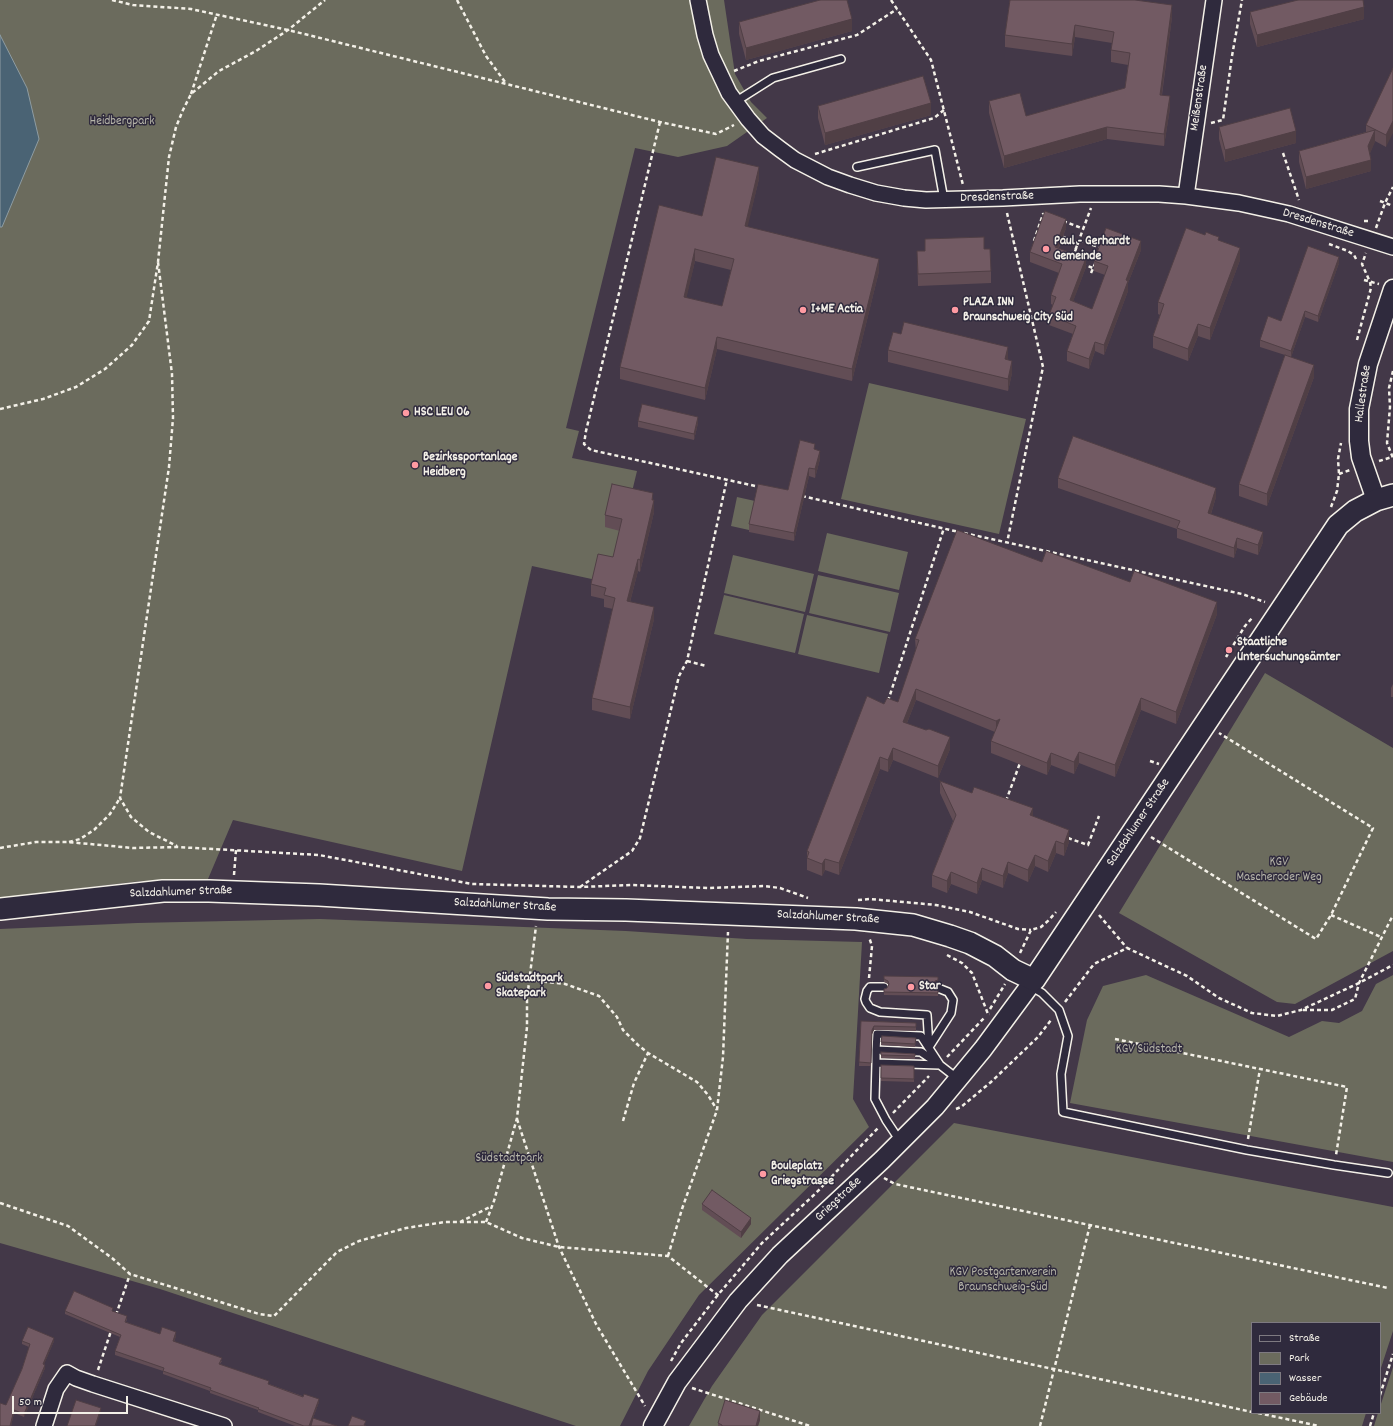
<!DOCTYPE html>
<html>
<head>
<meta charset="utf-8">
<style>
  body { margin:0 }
  #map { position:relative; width:1393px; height:1426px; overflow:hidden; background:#433848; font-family:Dekko,sans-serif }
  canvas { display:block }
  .legend { position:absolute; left:1251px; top:1322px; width:130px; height:92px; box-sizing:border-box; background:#2f2a3d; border:1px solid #7e7a81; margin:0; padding:5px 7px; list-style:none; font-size:12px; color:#f4f1e8 }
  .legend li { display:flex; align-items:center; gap:8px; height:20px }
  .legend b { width:20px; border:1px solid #7e7a81 }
  .scale { position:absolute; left:12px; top:1396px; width:116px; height:18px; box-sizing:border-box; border:2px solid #f4f1e8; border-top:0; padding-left:5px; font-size:12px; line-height:14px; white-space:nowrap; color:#f4f1e8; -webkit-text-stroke:3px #2f2a3d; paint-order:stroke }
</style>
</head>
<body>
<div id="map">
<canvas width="1393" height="1426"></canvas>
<ul class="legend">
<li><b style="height:5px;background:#2f2a3d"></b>Straße</li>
<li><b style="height:11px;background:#6b6b5d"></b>Park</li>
<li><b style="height:11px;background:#4a6374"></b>Wasser</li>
<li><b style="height:11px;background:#725a63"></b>Gebäude</li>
</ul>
<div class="scale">50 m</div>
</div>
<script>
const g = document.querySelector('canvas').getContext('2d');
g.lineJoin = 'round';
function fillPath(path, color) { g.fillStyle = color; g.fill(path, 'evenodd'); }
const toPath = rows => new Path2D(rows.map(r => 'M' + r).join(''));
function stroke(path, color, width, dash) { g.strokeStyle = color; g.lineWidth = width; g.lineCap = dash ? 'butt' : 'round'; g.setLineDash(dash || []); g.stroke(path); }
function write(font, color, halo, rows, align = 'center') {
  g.font = font + ' Dekko,sans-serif'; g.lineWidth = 3; g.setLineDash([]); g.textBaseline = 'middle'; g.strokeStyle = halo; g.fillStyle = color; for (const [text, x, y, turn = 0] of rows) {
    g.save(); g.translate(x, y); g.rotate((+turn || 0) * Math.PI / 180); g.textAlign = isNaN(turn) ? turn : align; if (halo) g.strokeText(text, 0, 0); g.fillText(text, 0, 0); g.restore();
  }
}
fillPath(toPath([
  [0,0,724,0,735,74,751,102,767,118,727,146,678,157,635,148,566,428,579,431,572,458,637,471,610,583,532,566,462,871,233,820,208,879,141,881,0,898],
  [869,383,1026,419,999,534,841,499],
  [737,497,755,501,749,530,731,526],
  [827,533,908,552,899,590,818,571],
  [733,555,814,574,805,612,724,593],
  [818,575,899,593,890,632,809,613],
  [724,595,804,614,795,653,714,634],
  [807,615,888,634,879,673,798,654],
  [1265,673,1393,748,1393,951,1295,1004,1277,1002,1119,913],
  [320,919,626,931,747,939,862,942,853,1099,869,1127,699,1295,648,1371,620,1426,576,1426,160,1289,0,1243,0,929,137,923],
  [1146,975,1289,1037,1322,1021,1339,1023,1362,1011,1376,984,1393,975,1393,1162,1070,1103,1087,1020,1103,986],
  [954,1123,1393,1207,1393,1331,1380,1371,1380,1323,1252,1323,1252,1413,1366,1413,1362,1426,689,1426,712,1386,762,1315],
  [1393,1367,1393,1426,1374,1426,1378,1413,1380,1413,1380,1407]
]), '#6b6b5d');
const water = toPath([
  [0,35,27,88,39,139,2,227,0,227,0,35]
]);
fillPath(water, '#4a6374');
stroke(water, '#8e9ca2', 1);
const service = toPath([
  [735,102,773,78,841,59],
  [857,167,935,150,944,200],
  [1030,986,1042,993,1059,1010,1068,1036,1061,1074,1063,1112,1247,1150,1334,1165,1388,1173],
  [884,987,870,987,867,991,865,999,866,1002,870,1008,880,1012,927,1015,929,1047,951,1013,953,1000,948,992,938,988],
  [876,1063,876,1050,921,1052,940,1065,921,1036,877,1034,876,1050],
  [900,1141,886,1120,875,1099,876,1063,940,1065,958,1079]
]);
const minor = toPath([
  [698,0,705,35,711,55,729,93,748,119,763,136,780,149,795,160,828,177,850,185,876,193,904,198,926,200,1003,198,1080,194,1159,194,1186,196,1239,203,1289,214,1393,247],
  [1186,196,1214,0],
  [44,1426,56,1389,67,1373,76,1378,93,1384,224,1426]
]);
const tertiary = toPath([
  [1376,500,1361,457,1359,441,1359,409,1368,364,1393,289],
  [653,1426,677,1382,738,1301,780,1255,882,1160,935,1107,983,1049,1034,980]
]);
const secondary = toPath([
  [0,909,163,891,209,891,319,895,548,909,626,910,856,919,913,925,950,936,970,943,995,956,1013,970,1034,980,1338,525,1355,511,1376,500,1393,495]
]);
stroke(service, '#f4f1e8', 10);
stroke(minor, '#f4f1e8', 18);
stroke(tertiary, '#f4f1e8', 21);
stroke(secondary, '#f4f1e8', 24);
stroke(toPath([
  [112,0,133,5,191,9,288,30,660,122,716,134,734,125],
  [457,0,486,56,505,82],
  [891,0,931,60,963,185],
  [734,71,759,61,857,35,897,9],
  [191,94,217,14],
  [660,122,586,431,584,444,591,450,760,487],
  [1211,123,1223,120,1232,56,1242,0],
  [1283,153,1299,200],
  [815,154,934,118,944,110],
  [1380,201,1393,206],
  [1007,213,1043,367,1007,543],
  [1063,221,1084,229],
  [1364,221,1371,221],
  [1376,228,1385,203,1393,187],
  [1063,237,1078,243,1073,257],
  [1079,240,1101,248],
  [1034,241,1043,214,1046,215],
  [1329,244,1348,251,1354,255,1357,261],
  [1073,256,1091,208],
  [158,262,172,374,173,418,169,467,120,798,131,817,149,832,177,846],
  [1082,264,1093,268],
  [1091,273,1095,264],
  [1364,280,1379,284],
  [1357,340,1371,288,1370,282,1362,264,1366,253],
  [1393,371,1389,388,1390,407,1387,443,1393,458],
  [0,409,43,399,76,387,105,369,132,345,149,321,158,262,169,157,176,127,183,110,191,94,219,71,256,51,288,30,325,0],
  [1379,461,1392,457],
  [1339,474,1350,470],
  [802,496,959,532],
  [1331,507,1337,491,1339,474,1338,459,1341,443],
  [964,533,1242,594,1265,602],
  [1226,657,1245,626,1253,617],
  [687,661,706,666],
  [888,701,944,528],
  [1150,761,1159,764],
  [1006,801,1020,763],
  [1151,837,1316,939,1331,915,1373,828,1219,733],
  [1068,838,1088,845,1099,816],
  [69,842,80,839,94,830,110,814,120,798],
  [0,848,36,842,68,842,133,848,177,847,319,855,472,884,580,887,631,885,708,888,764,886,780,888,808,898],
  [234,875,236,850],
  [580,887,632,851,640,838,679,676,687,661,727,479],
  [858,900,870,899,936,905,970,912,1018,929,1031,930],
  [1099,915,1127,948],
  [1331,915,1381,937],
  [1020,953,1031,930,1041,927,1049,920,1056,912],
  [947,955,962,963,972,973,988,1014,990,1014],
  [869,978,872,946,869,937],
  [529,980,565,984,599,996,617,1017,623,1030,638,1045,648,1053,697,1082,708,1095,717,1110],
  [1065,1002,1094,964,1127,948,1187,976,1219,998,1252,1013,1277,1016,1301,1010,1359,983,1393,965],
  [990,1009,1005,984],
  [1303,1010,1332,1010,1355,999,1359,983,1393,915],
  [1115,1039,1347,1087,1336,1155],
  [947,1057,985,1017],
  [956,1109,961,1107,991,1082,1038,1037,1051,1020],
  [893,1113,929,1076],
  [517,1119,559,1247,596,1324,645,1406],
  [623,1121,634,1083,648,1053],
  [1248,1139,1260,1069],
  [884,1178,895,1184,1388,1288],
  [0,1203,68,1226,112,1258,130,1274,259,1314,274,1316,337,1252,359,1241,406,1228,445,1222,486,1222,522,1238,559,1247,668,1256,719,1296],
  [460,1222,492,1206],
  [486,1222,494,1201,517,1118,527,1027,527,999,536,926],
  [668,1256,682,1209,717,1110,723,1057,728,932],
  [757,1305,1252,1412],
  [116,1315,130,1274],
  [671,1361,681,1343,717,1296,762,1243,816,1193,878,1128],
  [98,1370,111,1331],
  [692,1388,810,1426],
  [1380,1395,1393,1354],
  [1258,1413,1319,1426],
  [1040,1426,1090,1225],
  [1370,1426,1374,1413]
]), '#f4f1e8', 2.5, [4, 3]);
stroke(service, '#2f2a3d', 7);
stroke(minor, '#2f2a3d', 15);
stroke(tertiary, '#2f2a3d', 18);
stroke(secondary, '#2f2a3d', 21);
fillPath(toPath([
  [1010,0,1172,17,1162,95,1170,108,1164,146,1107,139,1004,168,989,113,989,101,1026,116,1125,88,1128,65,1111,62,1111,50,1112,43,1075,37,1072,56,1005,47,1005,35],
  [1250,12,1364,19,1257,47,1250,24],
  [739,22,852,31,746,60,739,34],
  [1393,68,1386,147,1375,141,1370,153,1371,171,1306,189,1299,162,1299,151,1366,132,1366,125],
  [818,106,931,115,825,145,818,118],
  [1219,127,1296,143,1225,162,1219,139],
  [759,179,747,227,879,271,852,381,717,349,705,400,620,379,620,367,702,216],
  [695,261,731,270,722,306,686,298],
  [1066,228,1059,248,1086,267,1073,301,1092,309,1105,275,1094,271,1094,261,1141,250,1128,283,1128,291,1104,355,1095,351,1089,369,1067,361,1067,351,1073,334,1049,325,1049,315,1053,305,1051,304,1051,295,1059,273,1030,262,1030,252],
  [925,239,984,249,991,271,991,283,918,286,917,251,925,251],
  [1219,240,1240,260,1210,340,1198,336,1188,361,1153,348,1153,336,1160,315,1158,314,1158,302],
  [1339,263,1318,322,1305,317,1291,357,1314,377,1267,506,1239,496,1239,484,1285,355,1260,347,1260,340,1281,321],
  [888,350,1008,360,1012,373,1008,391,888,362],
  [638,421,698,423,694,440,638,427],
  [815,449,820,459,815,478,809,476,794,541,749,532,749,524,788,490],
  [1058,478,1216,497,1211,514,1263,542,1258,555,1237,548,1234,558,1177,538,1177,529,1058,488],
  [653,500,654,512,640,572,638,571,630,602,654,619,630,719,592,710,592,698,613,609,604,607,604,599,591,596,591,584,613,557,620,531,605,527,605,515],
  [1042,562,1217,614,1176,724,1141,710,1115,777,1079,763,1074,774,1051,765,1047,775,991,753,991,741,995,732,916,700,907,723,950,749,938,778,893,760,888,772,880,769,839,875,825,870,822,876,807,870,807,851,884,704,898,702,916,651,915,639],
  [1393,684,1393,697,1391,697,1391,688],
  [940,781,1033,816,1069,842,1064,856,1056,853,1048,872,1035,866,1028,882,1008,873,1003,888,982,880,977,894,951,884,947,893,932,887,932,875,953,821,940,793],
  [884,976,938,977,938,983,935,984,934,987,934,988,938,990,938,996,884,995,884,989,887,988,888,985,888,984,884,982],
  [861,1021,916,1023,916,1031,874,1030,872,1034,871,1066,859,1066],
  [882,1036,916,1038,915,1047,881,1045],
  [881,1052,915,1054,915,1059,881,1058],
  [881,1065,914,1066,914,1082,881,1081],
  [702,1204,751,1224,741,1238,702,1210],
  [65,1311,113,1311,127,1319,126,1322,160,1334,176,1336,174,1342,222,1361,220,1364,269,1384,319,1402,310,1426,295,1426,258,1412,258,1410,210,1393,210,1391,163,1374,163,1371,115,1355,115,1351,120,1337,65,1314],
  [22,1341,54,1341,44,1364,45,1368,24,1417,14,1413,11,1426,0,1426,22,1369,29,1347,22,1344],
  [760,1420,758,1426,718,1426,718,1423]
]), '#624d55');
fillPath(toPath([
  [1172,5,1172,17,1160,107,1160,95],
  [1364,7,1364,19,1257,47,1257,35],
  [852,19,852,31,746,60,746,48],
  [1075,25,1075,37,1072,56,1072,44],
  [1170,96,1170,108,1164,146,1164,134],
  [931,103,931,115,825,145,825,133],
  [1393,121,1393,133,1386,147,1386,135],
  [1107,127,1107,139,1004,168,1004,156],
  [1375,130,1375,142,1368,158,1368,146],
  [1296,131,1296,143,1225,162,1225,150],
  [1371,160,1371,171,1306,189,1306,177],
  [759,167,759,179,745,238,745,226],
  [1066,219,1066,228,1055,256,1055,247],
  [1141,241,1141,250,1128,283,1128,291,1104,355,1104,345,1126,280],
  [1240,248,1240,260,1210,340,1210,328],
  [695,249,695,261,684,309,684,297],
  [1339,257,1339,263,1318,322,1318,316],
  [1086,258,1086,267,1070,310,1070,300],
  [879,259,879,271,852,381,852,369],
  [1305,311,1305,317,1291,357,1291,351],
  [1198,324,1198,336,1188,361,1188,349],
  [717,337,717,349,705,400,705,388],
  [1095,342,1095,351,1089,369,1089,359],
  [1008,347,1008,359,1005,371,1005,359],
  [1012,361,1012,373,1008,391,1008,379],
  [1314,365,1314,377,1267,506,1267,494],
  [698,417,698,423,694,440,694,434],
  [820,451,820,459,815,478,815,469],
  [809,468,809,476,794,541,794,533],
  [1216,488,1216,497,1208,523,1208,513],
  [653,493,653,504,654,500,654,512,640,572,640,560],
  [1263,532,1263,542,1258,555,1258,545],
  [1237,538,1237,548,1234,558,1234,548],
  [638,559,638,571,627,613,627,601],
  [1217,602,1217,614,1176,724,1176,712],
  [654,607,654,619,630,719,630,707],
  [916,689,916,700,903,733,903,722],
  [1141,698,1141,710,1115,777,1115,765],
  [1000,719,996,732,996,721],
  [950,737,950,749,938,778,938,766],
  [893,748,893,760,888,772,888,760],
  [1079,752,1079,763,1074,774,1074,762],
  [1051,753,1051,765,1047,775,1047,763],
  [880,757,880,769,839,875,839,863],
  [1033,808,1033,820,1030,815],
  [1069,830,1069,842,1064,856,1064,844],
  [1056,841,1056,853,1048,872,1048,861],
  [1035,855,1035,866,1028,882,1028,870],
  [825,859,825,870,822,876,822,864],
  [1008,862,1008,873,1003,888,1003,876],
  [982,868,982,880,977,894,977,883],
  [951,872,951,884,947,893,947,881],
  [938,980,938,983,935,984,933,988,933,985,935,981],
  [874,1026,874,1030,872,1034,871,1066,872,1030],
  [751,1218,751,1224,741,1238,741,1232],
  [176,1332,176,1336,173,1344,173,1341],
  [54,1338,54,1341,43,1367,43,1364],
  [45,1365,45,1368,24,1417,24,1414],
  [319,1399,319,1402,310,1426,309,1426],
  [101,1408,101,1411,96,1426,95,1426],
  [14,1410,14,1413,11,1426,10,1426],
  [760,1411,760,1420,758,1426,756,1426]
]), '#503f45');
const building = toPath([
  [820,0,847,0,852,19,746,48,739,22,820,0],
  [1010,0,1135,0,1172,5,1160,95,1170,96,1164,134,1107,127,1004,156,989,101,1020,93,1026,116,1125,88,1130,53,1111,50,1114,32,1075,25,1072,44,1005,35,1010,0],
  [1298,0,1363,0,1364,7,1257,35,1250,12,1298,0],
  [1393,68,1393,121,1386,135,1366,125,1393,68],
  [923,76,931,103,825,133,818,106,923,76],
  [1290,108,1296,131,1225,150,1219,127,1290,108],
  [1375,130,1368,146,1371,160,1306,177,1299,151,1375,130],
  [716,157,759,167,745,226,879,259,852,369,717,337,705,388,620,367,659,205,702,216,716,157],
  [695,249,734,259,722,306,684,297,695,249],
  [1045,211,1066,219,1055,247,1086,258,1070,300,1092,309,1108,266,1094,261,1106,228,1141,241,1126,280,1128,281,1104,345,1095,342,1089,359,1067,351,1076,326,1049,315,1056,297,1051,295,1062,264,1030,252,1045,211],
  [1186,228,1205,235,1206,232,1213,235,1219,237,1218,240,1240,248,1210,328,1198,324,1188,349,1153,336,1164,304,1158,302,1186,228],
  [984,237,984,249,990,249,991,271,918,274,917,251,925,251,925,239,984,237],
  [1308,246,1339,257,1318,316,1305,311,1291,351,1260,340,1268,316,1281,321,1308,246],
  [904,322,1008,347,1005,359,1012,361,1008,379,888,350,893,332,901,334,904,322],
  [1285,355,1314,365,1267,494,1239,484,1285,355],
  [642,404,698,417,694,434,638,421,642,404],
  [1073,436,1216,488,1208,513,1263,532,1258,545,1237,538,1234,548,1177,528,1180,521,1058,478,1073,436],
  [800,440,815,444,814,449,820,451,815,469,809,468,794,533,749,524,758,484,788,490,800,440],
  [612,484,653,493,652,500,654,500,640,560,638,559,627,601,654,607,630,707,592,698,615,598,604,595,606,588,591,584,598,554,613,557,622,519,605,515,612,484],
  [957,530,1042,562,1046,551,1130,582,1134,571,1217,602,1176,712,1141,698,1115,765,1079,752,1074,762,1051,753,1047,763,991,741,1000,719,996,721,916,689,903,722,926,730,929,729,950,737,938,766,893,748,888,760,880,757,839,863,825,859,822,864,807,858,809,852,807,851,867,696,884,704,887,698,898,702,919,640,915,639,957,530],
  [940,781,972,793,974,787,1033,808,1030,815,1069,830,1064,844,1056,841,1048,861,1035,855,1028,870,1008,862,1003,876,982,868,977,883,951,872,947,881,932,875,956,815,940,781],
  [884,976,938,977,938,980,935,981,933,985,934,988,938,990,938,993,884,992,884,989,887,988,889,984,888,981,884,979,884,976],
  [861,1021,916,1023,916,1027,874,1026,872,1030,871,1063,859,1062,861,1021],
  [882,1036,916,1038,915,1044,881,1042,882,1036],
  [881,1052,915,1054,915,1056,881,1055,881,1052],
  [881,1065,914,1066,914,1079,881,1078,881,1065],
  [712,1190,751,1218,741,1232,702,1204,712,1190],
  [74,1291,113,1308,112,1311,127,1316,125,1322,160,1334,162,1327,176,1332,173,1341,222,1358,219,1364,269,1381,268,1384,303,1397,304,1394,319,1399,309,1426,304,1426,258,1409,259,1408,210,1390,211,1388,163,1371,164,1368,115,1351,121,1335,65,1311,74,1291],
  [28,1327,54,1338,43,1364,45,1365,24,1414,14,1410,10,1426,0,1426,0,1403,6,1405,22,1369,30,1344,22,1341,28,1327],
  [76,1400,101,1408,95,1426,67,1426,76,1400],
  [725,1400,760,1411,756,1426,722,1426,722,1425,718,1423,725,1400],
  [352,1416,366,1421,364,1425,366,1426,348,1426,352,1416],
  [313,1418,337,1426,311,1426,313,1418]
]);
fillPath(building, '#725a63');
stroke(building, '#503f45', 1);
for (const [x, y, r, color] of [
  [1046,249,4,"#ff9aa2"],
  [803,310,4,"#ff9aa2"],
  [955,310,4,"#ff9aa2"],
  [406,413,4,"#ff9aa2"],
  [415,465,4,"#ff9aa2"],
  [1229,650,4,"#ff9aa2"],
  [488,986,4,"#ff9aa2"],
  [911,987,4,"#ff9aa2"],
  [763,1174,4,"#ff9aa2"]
]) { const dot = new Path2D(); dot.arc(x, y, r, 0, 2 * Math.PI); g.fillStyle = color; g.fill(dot); stroke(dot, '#2f2a3d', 1.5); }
write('13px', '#f4f1e8', '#2f2a3d', [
  ["Meißenstraße",1200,98,-82],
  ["Dresdenstraße",997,198,-2],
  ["Dresdenstraße",1318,224,17],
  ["Hallestraße",1364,394,-82],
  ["Salzdahlumer Straße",1139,823,-56],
  ["Salzdahlumer Straße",181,893,-2],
  ["Salzdahlumer Straße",505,906,3],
  ["Salzdahlumer Straße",828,918,3],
  ["Griegstraße",839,1200,-43]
]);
write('13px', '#b6b5a9', '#2f2a3d', [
  ["Heidbergpark",122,122],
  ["KGV",1279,863],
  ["Mascheroder Weg",1279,878],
  ["KGV Südstadt",1149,1050],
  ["Südstadtpark",509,1159],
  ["KGV Postgartenverein",1003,1273],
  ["Braunschweig-Süd",1003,1288]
]);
write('bold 13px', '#f4f1e8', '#2f2a3d', [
  ["Paul - Gerhardt",1054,242],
  ["Gemeinde",1054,257],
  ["PLAZA INN",963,303],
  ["Braunschweig City Süd",963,318],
  ["I+ME Actia",811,310],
  ["HSC LEU 06",414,413],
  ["Bezirkssportanlage",423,458],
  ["Heidberg",423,473],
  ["Staatliche",1237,643],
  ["Untersuchungsämter",1237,658],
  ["Südstadtpark",496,979],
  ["Skatepark",496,994],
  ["Star",919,987],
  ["Bouleplatz",771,1167],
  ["Griegstrasse",771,1182]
], 'left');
</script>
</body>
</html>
